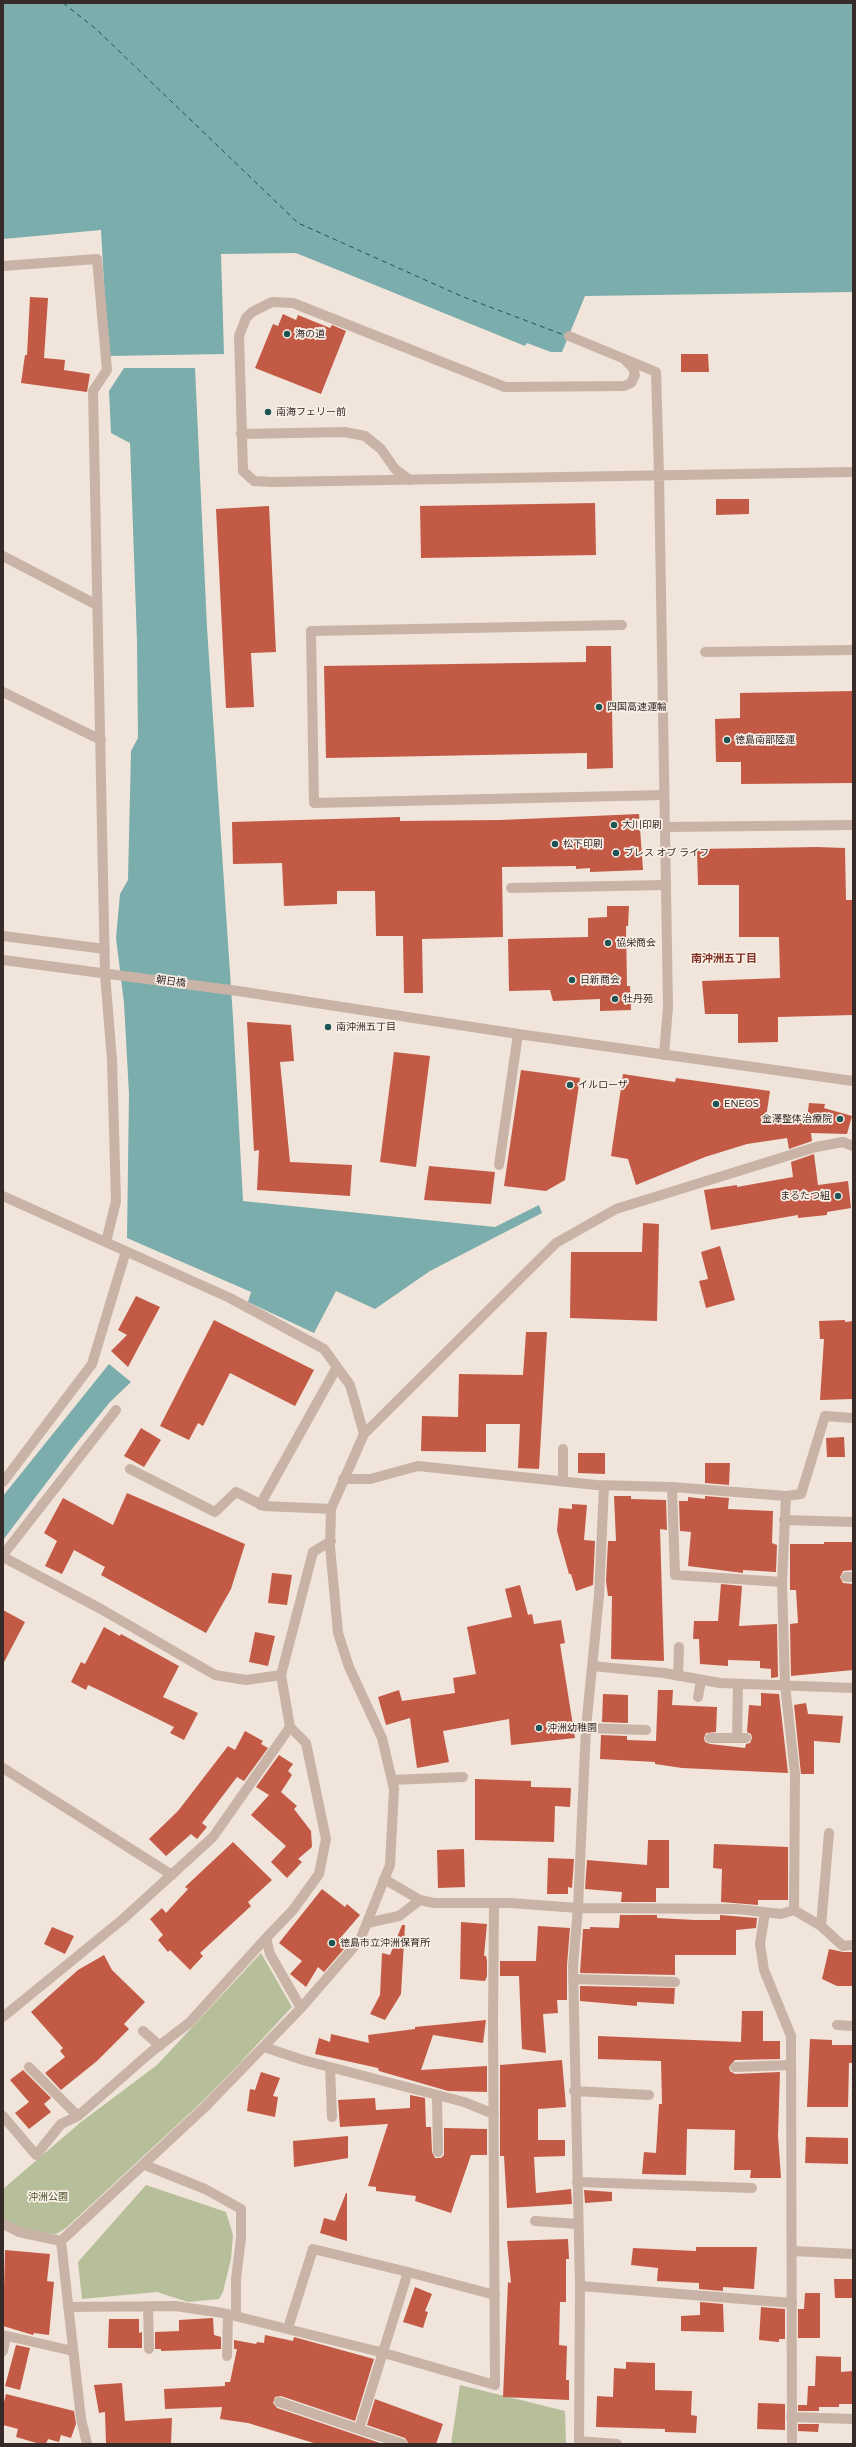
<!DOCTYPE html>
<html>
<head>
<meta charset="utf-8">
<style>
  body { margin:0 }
  #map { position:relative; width:856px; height:2447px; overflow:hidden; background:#f1e4da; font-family:"Varela Round",sans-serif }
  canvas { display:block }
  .frame { position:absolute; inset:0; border:4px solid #352a27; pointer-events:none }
</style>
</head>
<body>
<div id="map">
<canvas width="856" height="2447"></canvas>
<div class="frame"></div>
</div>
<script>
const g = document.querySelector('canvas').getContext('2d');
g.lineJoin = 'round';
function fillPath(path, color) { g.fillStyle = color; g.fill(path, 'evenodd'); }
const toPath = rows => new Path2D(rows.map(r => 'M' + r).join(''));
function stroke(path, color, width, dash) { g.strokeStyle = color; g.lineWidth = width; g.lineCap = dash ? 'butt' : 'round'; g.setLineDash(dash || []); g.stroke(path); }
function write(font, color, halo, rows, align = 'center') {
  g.font = font + ' "Varela Round","Noto Sans JP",sans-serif'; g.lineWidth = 3.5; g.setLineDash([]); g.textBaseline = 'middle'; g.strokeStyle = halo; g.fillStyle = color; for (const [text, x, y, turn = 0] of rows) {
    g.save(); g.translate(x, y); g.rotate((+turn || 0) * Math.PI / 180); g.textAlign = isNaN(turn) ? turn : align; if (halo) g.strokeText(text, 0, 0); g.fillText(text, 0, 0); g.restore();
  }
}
fillPath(toPath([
  [261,1953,292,2007,240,2063,204,2100,66,2228,56,2234,17,2231,3,2219,3,2189,81,2122,157,2065],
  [146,2185,226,2212,233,2235,231,2259,223,2292,219,2299,188,2302,157,2292,82,2299,78,2262],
  [460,2385,565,2411,566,2444,451,2444]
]), '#b6bf9a');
fillPath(toPath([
  [3,3,853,3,853,292,585,296,562,352,551,352,527,343,525,346,296,253,221,254,224,354,108,356,101,230,3,239],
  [124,368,195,368,207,628,233,1018,243,1201,495,1227,539,1205,542,1213,430,1271,375,1309,336,1291,314,1333,248,1302,251,1292,127,1238,129,1094,124,1003,116,938,120,894,128,880,131,751,138,738,137,641,130,443,111,433,109,391],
  [109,1364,131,1382,110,1402,75,1445,3,1540,3,1496]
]), '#7aadab');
stroke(toPath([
  [63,3,96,29,298,223,461,296,564,335]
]), '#1e5554', 1, [5, 4]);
fillPath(toPath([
  [30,297,48,298,44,358,65,360,64,370,90,374,87,392,21,383,25,355,27,355],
  [283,314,296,320,298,315,330,328,332,325,346,331,321,394,255,368,273,324,278,326],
  [681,354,708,354,709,372,681,372],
  [716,499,749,499,749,514,716,515],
  [595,503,596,555,421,558,420,506],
  [269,506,276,652,251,653,254,707,226,708,216,509],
  [586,646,611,646,613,768,587,769,587,753,326,758,324,666,586,662],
  [853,691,853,783,741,784,741,762,716,762,715,719,740,718,740,693],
  [639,814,643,870,590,872,590,868,576,869,576,866,502,867,503,937,422,939,423,993,404,993,403,936,376,936,375,891,337,891,337,904,284,906,282,863,233,864,232,822,400,817,400,821,501,820],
  [817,847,845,848,846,900,853,900,853,1015,778,1017,778,1042,738,1043,738,1014,705,1014,702,981,780,978,779,937,739,937,739,885,698,885,697,849],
  [607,906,629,906,628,926,626,926,627,986,630,986,631,1010,600,1011,600,999,553,1001,550,990,509,991,508,939,588,937,588,918,607,917],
  [247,1022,291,1025,294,1061,280,1062,290,1162,352,1165,350,1196,257,1190,259,1150,254,1151],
  [394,1052,430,1056,416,1167,380,1162],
  [521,1070,580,1078,565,1180,546,1191,504,1186],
  [623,1074,675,1082,676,1078,770,1091,765,1124,807,1118,809,1103,825,1104,824,1108,852,1116,847,1134,811,1133,812,1141,789,1149,787,1138,747,1144,705,1157,636,1185,628,1159,611,1156],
  [814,1154,818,1185,848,1181,851,1208,827,1212,827,1215,798,1218,798,1215,711,1230,704,1190,737,1185,737,1187,793,1177,791,1162],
  [429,1166,495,1172,491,1204,424,1200],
  [643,1223,659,1224,657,1321,570,1318,571,1252,642,1252],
  [720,1246,735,1300,706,1308,699,1281,708,1279,701,1252],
  [136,1296,160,1307,128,1367,111,1351,127,1335,118,1330],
  [214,1320,314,1370,295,1406,230,1373,203,1426,198,1423,189,1440,160,1426],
  [845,1320,845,1322,853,1321,853,1399,820,1400,824,1339,820,1339,819,1321],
  [526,1332,547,1332,539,1469,518,1468,520,1424,486,1424,486,1452,421,1451,422,1416,458,1417,459,1374,523,1375],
  [141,1428,161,1440,144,1467,124,1456],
  [844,1437,845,1457,827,1457,826,1438],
  [578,1453,605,1453,605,1474,578,1473],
  [705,1463,730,1463,729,1485,705,1483],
  [127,1493,245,1544,231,1589,206,1633,101,1575,105,1567,74,1550,62,1574,45,1566,57,1541,44,1533,63,1498,113,1525],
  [614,1496,631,1496,631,1499,666,1500,667,1530,660,1529,664,1661,611,1659,612,1596,608,1596,606,1581,608,1541,616,1541],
  [705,1496,729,1498,728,1509,773,1511,772,1543,777,1545,776,1572,743,1570,743,1573,688,1566,691,1532,680,1531,679,1501,688,1501,688,1497,705,1499],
  [572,1504,587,1505,584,1540,595,1541,593,1585,576,1591,571,1574,569,1574,557,1531,559,1508,572,1509],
  [824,1542,853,1542,853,1570,843,1571,840,1577,843,1583,853,1584,853,1670,791,1676,790,1624,798,1623,796,1590,790,1590,790,1544,824,1544],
  [272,1573,292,1575,287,1605,268,1603],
  [721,1584,742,1586,739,1626,777,1624,778,1677,771,1678,771,1669,760,1668,760,1661,728,1660,728,1666,700,1664,699,1639,693,1639,694,1621,718,1621],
  [520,1585,528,1615,532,1614,534,1624,561,1620,565,1643,560,1644,575,1738,511,1745,509,1719,443,1731,449,1762,417,1768,410,1718,386,1725,378,1697,399,1690,402,1701,455,1693,453,1678,476,1674,467,1627,512,1617,505,1589],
  [3,1610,25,1622,3,1664],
  [104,1627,120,1636,121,1634,179,1666,163,1697,198,1713,184,1740,170,1733,174,1727,101,1691,88,1685,86,1690,71,1682,81,1662,85,1664],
  [255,1632,275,1636,268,1666,249,1662],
  [658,1690,673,1690,672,1705,717,1707,716,1732,706,1733,704,1738,705,1742,710,1744,745,1748,746,1744,750,1743,752,1738,751,1734,747,1732,749,1705,761,1706,761,1693,779,1694,788,1773,682,1768,655,1764,655,1762,600,1759,601,1735,627,1736,627,1740,656,1741],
  [603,1694,628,1695,628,1723,602,1722],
  [806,1703,808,1714,843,1716,840,1743,814,1741,814,1774,801,1774,794,1705],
  [245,1731,263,1741,261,1744,268,1748,244,1781,237,1777,202,1823,207,1827,197,1839,191,1834,166,1856,149,1839,178,1811,228,1746,235,1750],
  [279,1755,293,1764,288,1771,292,1775,281,1792,297,1806,294,1809,311,1831,312,1847,298,1859,302,1862,287,1878,271,1862,286,1846,251,1815,269,1795,256,1787],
  [475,1779,531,1781,531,1787,571,1788,570,1807,555,1806,554,1842,475,1840],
  [648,1840,669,1840,669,1888,656,1888,656,1902,621,1902,622,1892,585,1889,587,1860,647,1865],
  [233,1842,272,1880,248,1902,251,1906,200,1953,203,1956,190,1970,170,1950,168,1952,158,1940,163,1935,150,1919,162,1908,166,1913,188,1889,185,1887],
  [714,1844,788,1847,788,1900,758,1900,758,1905,721,1902,722,1869,713,1868],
  [464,1849,465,1887,438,1888,437,1850],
  [548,1858,574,1859,572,1888,568,1887,568,1894,547,1894],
  [322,1889,345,1907,347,1904,360,1915,342,1936,350,1942,324,1972,318,1967,306,1987,290,1974,302,1961,279,1943],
  [620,1915,657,1915,657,1918,695,1920,720,1920,720,1915,757,1918,756,1928,736,1930,736,1955,675,1955,675,1975,580,1973,583,1929,590,1929,590,1927,619,1928],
  [461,1922,487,1924,484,1956,486,1956,487,1961,487,1976,485,1981,460,1979],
  [402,1925,405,1925,401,1994,385,2020,370,2014,380,1995,382,1953,390,1955],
  [538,1926,570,1928,567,1965,567,2000,557,2000,558,2013,543,2014,546,2053,522,2049,519,1976,500,1976,500,1961,536,1961],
  [52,1927,74,1936,65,1954,44,1944],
  [829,1949,843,1952,853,1952,853,1986,837,1986,822,1979],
  [104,1955,112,1970,145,2002,124,2024,129,2029,97,2061,61,2090,45,2073,65,2057,60,2051,63,2048,31,2012,78,1970],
  [580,1986,675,1988,674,2004,637,2002,637,2006,580,2001],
  [742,2011,763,2011,763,2041,780,2041,780,2059,735,2060,729,2067,730,2071,735,2074,780,2072,778,2136,781,2178,750,2178,751,2170,734,2170,735,2130,687,2129,686,2175,642,2174,644,2152,656,2153,659,2104,662,2104,661,2061,598,2059,598,2036,741,2042],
  [486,2020,483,2043,433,2035,421,2070,487,2066,487,2092,448,2091,379,2071,378,2068,315,2054,319,2038,330,2042,331,2034,369,2043,368,2035,415,2029,415,2027],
  [810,2039,832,2040,832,2045,853,2045,853,2063,849,2063,848,2107,807,2107],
  [562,2060,566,2107,538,2109,538,2140,565,2140,565,2156,534,2157,536,2193,571,2189,572,2204,507,2208,504,2156,500,2156,500,2065],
  [23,2070,51,2098,44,2104,51,2112,29,2129,15,2113,29,2102,10,2080],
  [261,2072,280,2078,273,2096,278,2097,275,2117,247,2111,250,2089,255,2090],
  [410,2095,425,2098,426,2127,431,2127,432,2152,435,2158,441,2158,444,2155,444,2128,487,2129,487,2155,471,2155,451,2213,415,2201,416,2196,376,2191,376,2187,368,2186,388,2124,340,2127,338,2100,375,2098,376,2110,410,2108],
  [348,2136,348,2158,294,2167,293,2141],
  [806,2137,848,2138,848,2164,805,2163],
  [584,2190,612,2192,612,2201,585,2203],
  [346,2193,347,2193,347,2241,320,2233,324,2218,335,2221],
  [568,2239,569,2259,566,2259,566,2302,560,2302,559,2345,567,2346,566,2380,569,2380,569,2400,503,2397,508,2282,511,2283,507,2241],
  [696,2247,757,2247,754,2289,723,2287,723,2291,699,2289,699,2283,657,2281,658,2268,631,2265,633,2248,696,2251],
  [5,2250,50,2254,47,2281,54,2282,49,2335,34,2333,33,2335,3,2326],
  [834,2279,853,2279,853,2298,835,2298],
  [415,2287,432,2294,425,2311,428,2312,423,2328,403,2322],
  [805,2293,820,2293,820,2338,798,2338,798,2309,804,2309],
  [700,2302,723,2304,724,2332,681,2331,681,2316,700,2315],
  [761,2307,785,2309,785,2339,779,2339,779,2342,759,2340],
  [213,2318,214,2335,221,2337,221,2349,161,2351,161,2349,155,2349,155,2332,179,2331,179,2320],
  [109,2319,139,2319,139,2333,142,2332,142,2348,108,2348],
  [265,2335,293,2341,294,2337,374,2359,355,2421,281,2396,275,2397,273,2403,277,2408,383,2444,317,2444,248,2423,220,2419,222,2407,165,2409,164,2389,225,2386,225,2382,230,2382,237,2349,234,2349,234,2340,256,2344,257,2342,264,2343],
  [16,2345,30,2348,20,2390,5,2386],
  [816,2356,841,2357,841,2372,853,2371,853,2404,839,2404,839,2407,819,2407,819,2411,798,2411,798,2405,807,2405,808,2386,815,2386],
  [626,2362,655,2363,655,2390,692,2391,691,2415,697,2416,696,2433,665,2432,665,2429,596,2427,597,2396,613,2397,614,2368,626,2369],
  [122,2383,125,2421,172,2418,171,2444,106,2444,105,2412,99,2413,94,2385],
  [6,2394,74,2411,76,2424,71,2438,61,2435,59,2442,48,2439,46,2444,40,2444,16,2437,18,2429,3,2425,3,2406],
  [375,2399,443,2424,436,2444,409,2444,405,2438,367,2425],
  [758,2403,785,2404,785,2430,757,2429],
  [798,2424,819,2424,818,2432,798,2431]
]), '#c35a46');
stroke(toPath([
  [569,336,656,372,659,475],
  [241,434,345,432,365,436,381,449,395,469,410,480],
  [273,482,254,481,243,471,239,336,246,318,252,312,272,302,293,303,505,387,624,386,631,383,635,375,633,368,625,360],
  [622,625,311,631,314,803,664,795],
  [705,652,853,650],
  [665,827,853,825],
  [580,2286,792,2303],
  [288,2328,313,2249,408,2272]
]), '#c8b3a6', 10);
stroke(toPath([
  [3,266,97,259,107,370,93,391,105,974,112,1060,116,1201,106,1242],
  [3,556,97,605],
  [3,692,101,740],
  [511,888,666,885],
  [3,936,105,949],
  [499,1165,518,1034],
  [3,1196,230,1298,324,1349,350,1385,364,1434],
  [130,1469,215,1512,236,1492,264,1506,331,1509],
  [343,1479,370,1479,418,1466,596,1485,672,1487,786,1496],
  [563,1481,563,1449],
  [3,1482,92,1364,126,1251],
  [672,1487,675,1575,782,1582],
  [260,1505,337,1367],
  [784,1520,853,1522],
  [3,1555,116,1410],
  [3,1557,101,1609,215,1675,246,1680,281,1675,313,1552,331,1541],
  [846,1577,853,1577],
  [592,1666,664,1673,720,1683,853,1688],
  [281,1675,290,1727,306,1743,326,1839,319,1874,293,1910,266,1938,270,1954,301,2008],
  [678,1676,679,1647],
  [698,1697,701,1680],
  [586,1728,646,1730],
  [710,1738,746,1738],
  [737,1738,738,1684],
  [3,1768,172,1875],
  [392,1780,463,1777],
  [384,1879,420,1900,434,1903,510,1903,578,1908,737,1909,781,1914,794,1910,821,1926,843,1946,853,1945],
  [794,1910,795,1774,785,1685,782,1582,786,1496,801,1494,825,1416,853,1418],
  [765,1912,760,1944,764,1970,791,2036,792,2444],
  [367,1923,399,1916,420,1900],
  [821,1926,829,1833],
  [573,1979,675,1982],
  [3,2017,123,1919,213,1837,290,1727],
  [837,2025,853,2026],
  [143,2031,160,2046],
  [264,2047,303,2060,464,2102,494,2114],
  [29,2067,78,2116],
  [330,2067,332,2117],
  [735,2067,791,2065],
  [574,2091,649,2095],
  [437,2095,438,2152],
  [3,2116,36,2155,61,2124,78,2116,151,2052,189,2023,266,1938],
  [145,2165,205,2189,241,2209,241,2238,236,2279,236,2316],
  [577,2182,752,2188],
  [535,2221,578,2224],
  [3,2224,19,2232,61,2241],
  [792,2251,853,2254],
  [148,2306,149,2349],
  [68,2307,175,2306,223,2313,384,2353,495,2385,493,2019,494,1903],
  [3,2335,73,2351],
  [3,2351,6,2336],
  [227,2356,228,2314],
  [279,2402,403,2444],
  [791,2417,853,2419],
  [359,2429,408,2272,495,2295],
  [579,2441,617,2444],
  [87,2444,81,2419,61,2241,206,2106,301,2008,360,1940,390,1865,394,1789,382,1738,349,1667,338,1633,330,1546,331,1509,364,1434,556,1243,616,1209,816,1147,843,1142,853,1146],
  [579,2444,580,2286,573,1966,578,1908,586,1728,599,1596,604,1485]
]), '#c8b3a6', 10);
stroke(toPath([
  [659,475,668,1007,664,1055],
  [273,482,853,472],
  [3,960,238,991,518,1034,853,1081]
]), '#c8b3a6', 10);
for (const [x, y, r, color] of [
  [287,334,4,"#1e5554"],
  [268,412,4,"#1e5554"],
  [599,707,4,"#1e5554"],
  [727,740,4,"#1e5554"],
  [614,825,4,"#1e5554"],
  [555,844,4,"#1e5554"],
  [616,853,4,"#1e5554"],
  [608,943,4,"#1e5554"],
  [572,980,4,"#1e5554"],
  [615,999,4,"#1e5554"],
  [328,1027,4,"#1e5554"],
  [570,1085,4,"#1e5554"],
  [716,1104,4,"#1e5554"],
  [840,1119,4,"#1e5554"],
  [838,1196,4,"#1e5554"],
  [539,1728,4,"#1e5554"],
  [332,1943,4,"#1e5554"]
]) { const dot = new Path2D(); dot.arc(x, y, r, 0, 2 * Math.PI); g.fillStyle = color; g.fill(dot); stroke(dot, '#f9efe6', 1.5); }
write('10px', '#352a27', '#f9efe6', [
  ["海の道",295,334],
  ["南海フェリー前",276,412],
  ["四国高速運輸",607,707],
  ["徳島南部陸運",735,740],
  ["大川印刷",622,825],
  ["松下印刷",563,844],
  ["ブレス オブ ライフ",624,853],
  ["協栄商会",616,943],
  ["日新商会",580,980],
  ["牡丹苑",623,999],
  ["南沖洲五丁目",336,1027],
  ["イルローザ",578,1085],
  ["ENEOS",724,1104],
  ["金澤整体治療院",832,1119,"right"],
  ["まるたつ組",830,1196,"right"],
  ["沖洲幼稚園",547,1728],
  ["徳島市立沖洲保育所",340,1943]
], 'left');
write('10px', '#352a27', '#f9efe6', [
  ["朝日橋",171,982,8]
]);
write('10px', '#47522b', '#f9efe6', [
  ["沖洲公園",48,2197]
]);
write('bold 11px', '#813122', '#f9efe6', [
  ["南沖洲五丁目",724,959]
]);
</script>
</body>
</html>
